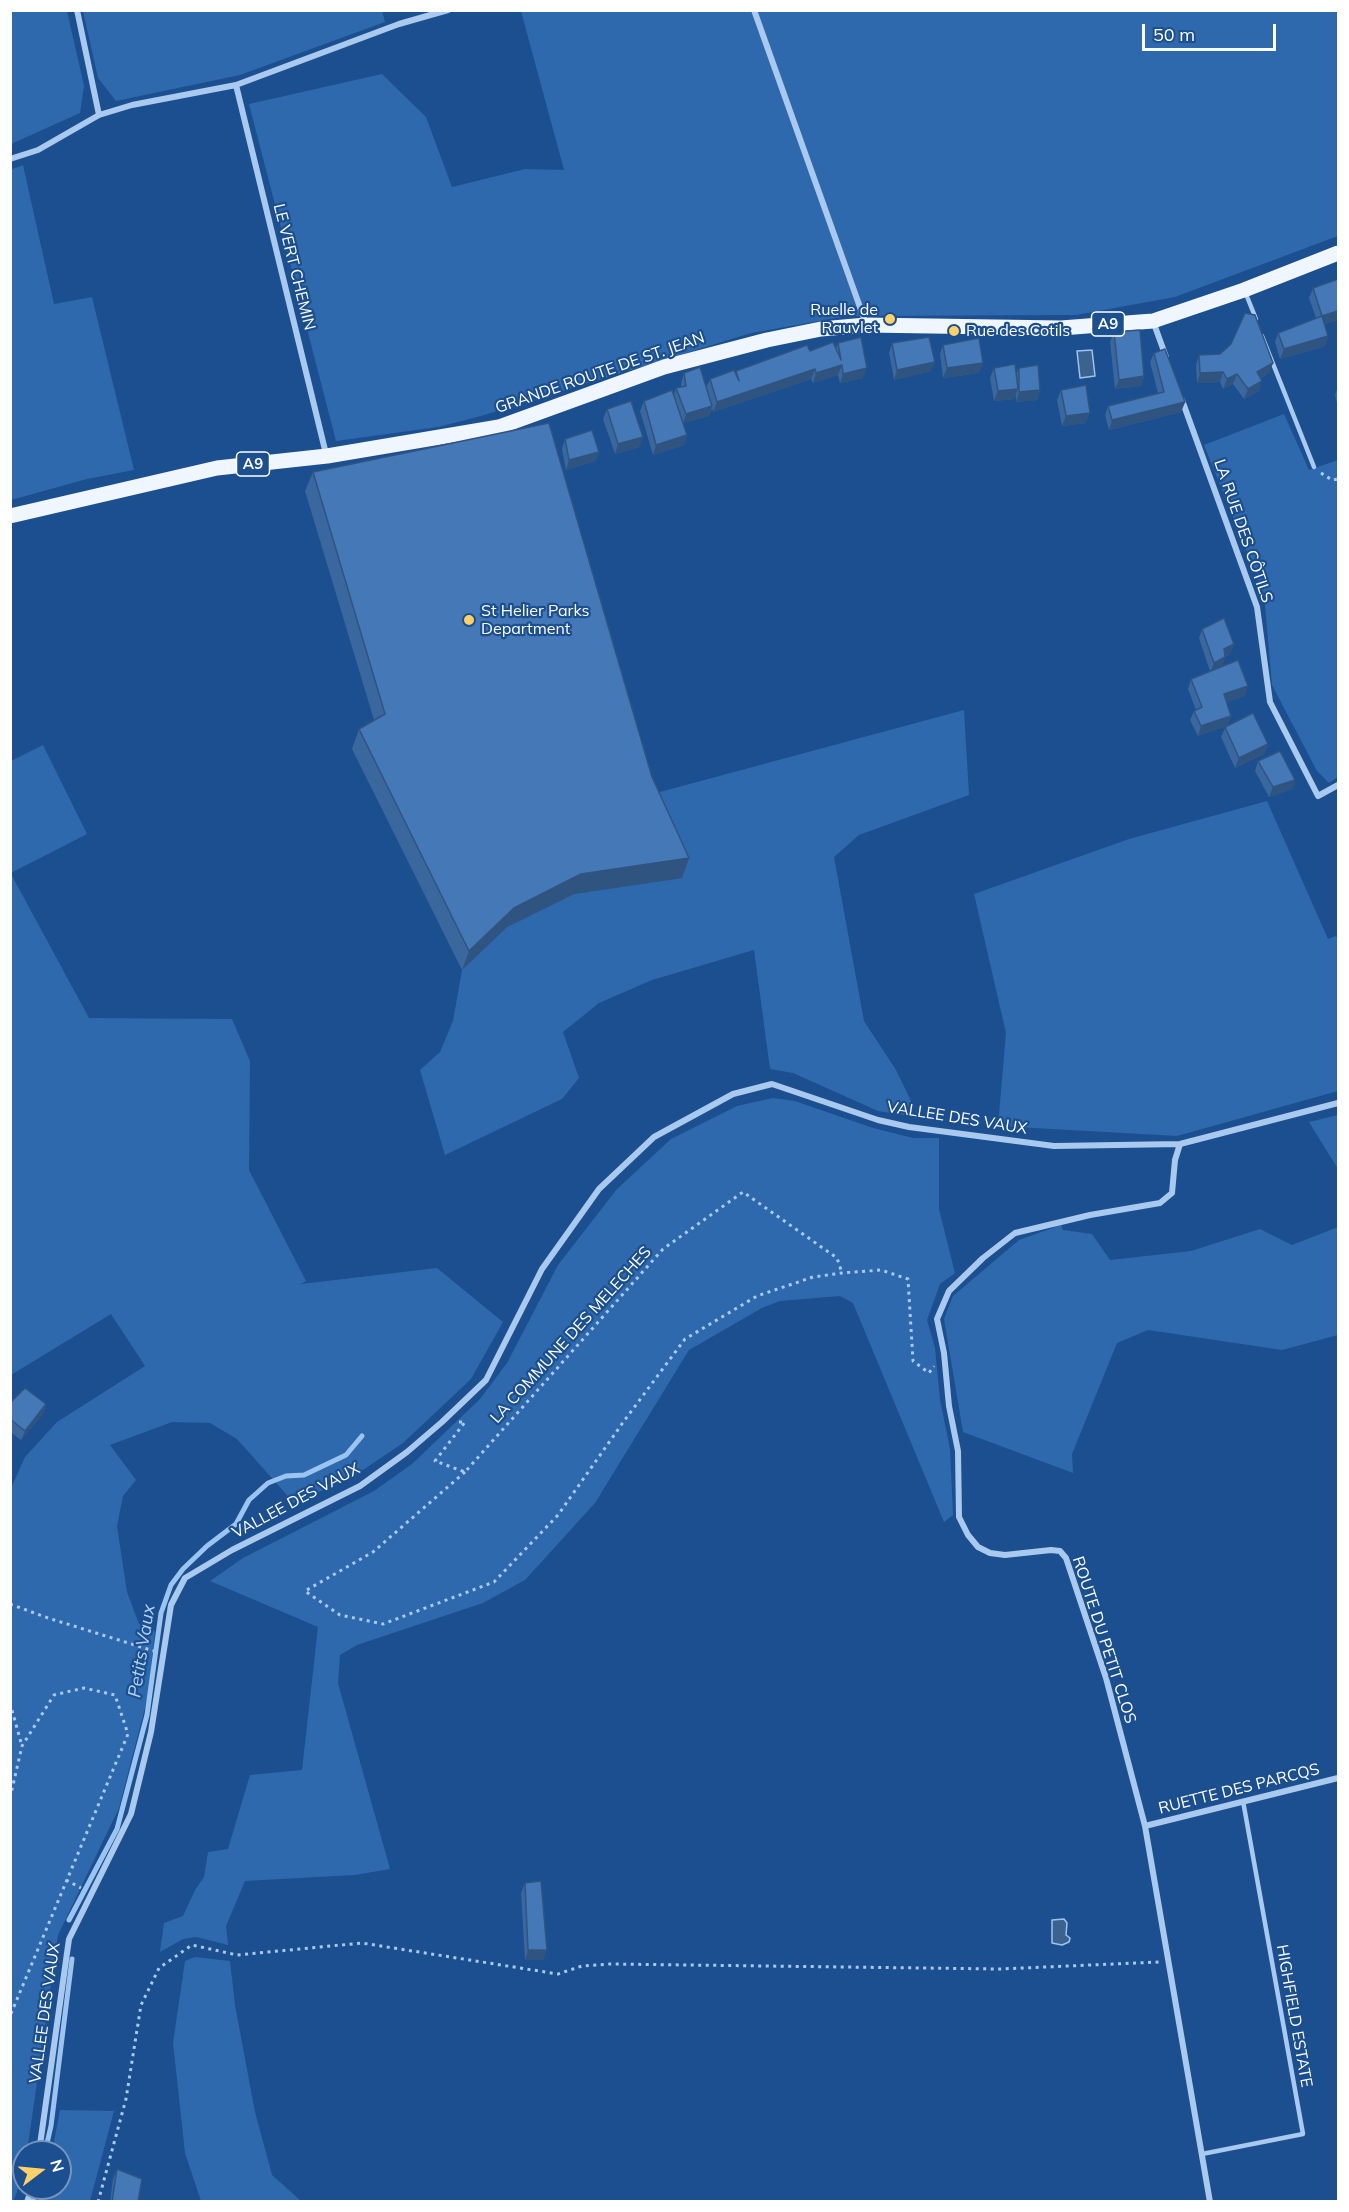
<!DOCTYPE html>
<html>
<head>
<meta charset="utf-8">
<style>
  body { margin:0 }
  #map { position:relative; width:1349px; height:2212px; overflow:hidden; background:#1b4f8f; font-family:Mulish,sans-serif }
  canvas { display:block }
  .frame { position:absolute; inset:0; border:12px solid #fff; pointer-events:none }
  .north { position:absolute; left:12px; top:2140px; width:60px; height:60px; box-sizing:border-box; background:#1b4f8f; border:2px solid #7695bc; border-radius:50%; rotate:74deg; font-size:16px; font-weight:700; line-height:24px; text-align:center; color:#fff }
  .north::after { content:''; display:block; margin:auto; width:21px; height:27px; background:#ffd166; clip-path:polygon(50% 0,100% 100%,50% 72%,0 100%) }
  .scale { position:absolute; left:1142px; top:24px; width:134px; height:27px; box-sizing:border-box; border:3px solid #fff; border-top:0; padding-left:8px; font-size:18px; line-height:21px; white-space:nowrap; color:#fff; -webkit-text-stroke:4px #1b4f8f; paint-order:stroke }
</style>
</head>
<body>
<div id="map">
<canvas width="1349" height="2212"></canvas>
<div class="frame"></div>
<div class="north">N</div>
<div class="scale">50 m</div>
</div>
<script>
const g = document.querySelector('canvas').getContext('2d');
g.lineJoin = 'round';
function fillPath(path, color) { g.fillStyle = color; g.fill(path, 'evenodd'); }
const toPath = rows => new Path2D(rows.map(r => 'M' + r).join(''));
function stroke(path, color, width, dash) { g.strokeStyle = color; g.lineWidth = width; g.lineCap = dash ? 'butt' : 'round'; g.setLineDash(dash || []); g.stroke(path); }
function write(font, color, halo, rows, align = 'center') {
  g.font = font + ' Mulish,sans-serif'; g.lineWidth = 4.5; g.setLineDash([]); g.textBaseline = 'middle'; g.strokeStyle = halo; g.fillStyle = color; for (const [text, x, y, turn = 0] of rows) {
    g.save(); g.translate(x, y); g.rotate((+turn || 0) * Math.PI / 180); g.textAlign = isNaN(turn) ? turn : align; if (halo) g.strokeText(text, 0, 0); g.fillText(text, 0, 0); g.restore();
  }
}
fillPath(toPath([
  [382,10,385,22,240,75,116,101,98,78,83,11],
  [10,11,67,11,84,86,80,113,11,144],
  [521,11,1338,11,1338,236,1175,297,1076,315,848,316,751,333,481,416,438,427,336,441,249,104,382,74,426,117,452,187,525,169,564,170],
  [23,165,54,304,92,297,134,470,87,479,11,500,10,170],
  [1284,414,1309,470,1338,460,1338,777,1329,783,1317,771,1272,685,1264,594,1204,445],
  [964,710,969,795,859,835,834,857,864,1021,896,1070,911,1101,910,1116,878,1111,793,1073,770,1069,754,950,652,980,599,1003,563,1032,579,1078,562,1099,445,1155,420,1070,440,1052,453,1021,462,970,507,927,574,894,682,878,645,796],
  [43,745,87,834,11,873,11,761],
  [1267,801,1328,939,1336,936,1338,940,1338,1091,1177,1136,998,1126,1006,1033,974,894,1129,839],
  [11,874,89,1018,232,1019,250,1061,249,1170,306,1281,301,1284,437,1268,503,1322,471,1379,403,1443,351,1478,294,1503,237,1439,210,1423,172,1422,110,1445,136,1480,123,1496,117,1526,127,1592,139,1624,155,1631,148,1696,119,1808,58,1935,27,2152,24,2152,24,2174,13,2202,10,2201,11,1488,25,1457,57,1422,145,1366,111,1314,11,1375],
  [773,1098,795,1101,873,1128,913,1138,939,1138,939,1209,955,1273,940,1284,927,1320,935,1348,940,1400,950,1449,953,1515,944,1522,853,1303,840,1296,780,1301,762,1308,689,1350,595,1503,525,1580,483,1603,357,1645,340,1655,338,1683,390,1869,355,1875,245,1881,226,1926,228,1945,196,1937,183,1939,160,1952,164,1923,183,1916,195,1890,204,1877,208,1852,228,1849,250,1775,302,1770,318,1627,210,1581,243,1558,374,1491,412,1464,480,1399,507,1363,558,1265,617,1189,671,1139,737,1106],
  [1338,1115,1338,1169,1309,1122],
  [1061,1225,1063,1230,1092,1234,1110,1260,1191,1251,1260,1229,1292,1245,1338,1227,1338,1335,1282,1350,1148,1330,1117,1343,1072,1454,1073,1473,963,1432,944,1319,953,1296,1019,1240],
  [195,1957,230,1961,235,2005,255,2112,272,2175,301,2201,201,2201,185,2153,173,2043,185,1961],
  [60,2110,114,2111,90,2201,37,2201,43,2188,60,2188,60,2152,52,2152]
]), '#2e69ad');
const water = toPath([
  [1092,350,1095,376,1080,378,1077,351,1092,350],
  [1064,1919,1067,1923,1066,1935,1070,1938,1069,1942,1062,1945,1052,1943,1052,1920,1064,1919]
]);
fillPath(water, '#3c6290');
stroke(water, '#9cc4f0', 1.5);
stroke(toPath([
  [69,1920,117,1829,147,1715,161,1613,171,1585,183,1569,207,1546,236,1524,249,1500,268,1483,286,1476,304,1475,346,1455,362,1436],
  [45,2152,51,2126,72,1959],
  [33,2202,36,2188]
]), '#9cc4f0', 5);
stroke(toPath([
  [1321,473,1332,480,1338,479],
  [459,1422,465,1422,435,1461,465,1472,663,1249,743,1192,837,1258,842,1273],
  [465,1472,373,1552,305,1591,340,1615,383,1624,494,1582,558,1515,624,1421,685,1339,757,1296,813,1277,842,1273,881,1270,908,1279,913,1361,929,1373,934,1366],
  [10,1604,48,1618,154,1651],
  [10,1703,22,1746],
  [10,1798,22,1746,54,1695,84,1688,115,1695,128,1734,10,2016],
  [66,1880,81,1888],
  [98,2202,126,2099,141,2005,159,1968,192,1945,237,1955,362,1943,558,1974,582,1966,610,1964,1000,1969,1159,1962]
]), '#a9c9ee', 3, [3, 4.5]);
stroke(toPath([
  [1246,294,1256,319],
  [1262,336,1314,467],
  [1202,2154,1303,2134,1243,1801]
]), '#a9c9ee', 4.5);
stroke(toPath([
  [77,10,99,115],
  [754,10,866,324],
  [236,85,326,454],
  [10,159,38,150,99,115,132,105,236,85,399,24,448,10],
  [1153,321,1166,357],
  [1182,400,1257,607,1270,702,1318,796,1338,785],
  [1180,1144,1175,1160,1172,1193,1160,1203,1090,1215,1015,1233,983,1258,949,1291,937,1319,944,1353,949,1406,958,1451,959,1517,968,1535,978,1547,990,1553,1005,1555,1051,1550,1060,1551,1066,1558,1106,1678,1145,1826,1210,2202],
  [1145,1826,1338,1778],
  [39,2152,69,1939,131,1814,151,1732,171,1605,185,1578,232,1550,360,1486,407,1452,442,1422,486,1380,542,1269,599,1189,654,1137,733,1094,772,1084,878,1120,909,1127,1054,1146,1180,1144,1338,1103],
  [27,2202,32,2188]
]), '#a9c9ee', 6);
stroke(toPath([
  [10,516,217,468,327,456,499,427,664,367,767,340,821,329,866,325,1061,328,1153,321,1244,290,1338,253]
]), '#f0f6ff', 15);
fillPath(toPath([
  [1338,279,1338,320,1325,324,1328,336,1325,346,1280,359,1275,342,1278,333,1316,318,1309,298,1313,288],
  [1114,332,1144,376,1141,386,1115,389,1110,342],
  [838,343,863,378,840,383,838,375,813,383,811,379,713,412,712,408,709,416,683,423,687,435,684,445,653,455,640,411,644,401,674,395,676,388,681,387,681,383,684,373,706,388,710,379,735,373,736,371,810,351,836,348],
  [892,343,931,371,894,380,889,353],
  [943,345,983,363,979,373,943,378,940,354],
  [1154,353,1185,402,1181,412,1109,430,1105,415,1108,406,1158,393,1150,362],
  [1220,354,1273,363,1269,373,1261,378,1259,391,1244,399,1233,384,1223,389,1220,382,1197,383,1196,365,1199,355],
  [994,368,1016,375,1019,368,1040,390,1037,400,1016,402,1016,395,1014,399,994,401,990,378],
  [1338,386,1338,407,1335,395],
  [1061,390,1086,423,1062,426,1057,400],
  [607,409,643,437,639,447,615,454,603,419],
  [565,439,599,452,595,461,566,470,562,449],
  [313,472,652,777,689,858,682,878,574,894,507,927,462,970,352,749,359,729,374,720,305,491],
  [1202,629,1234,644,1230,654,1225,657,1222,667,1245,696,1226,702,1231,716,1227,726,1268,744,1264,754,1235,768,1221,737,1226,726,1198,736,1190,720,1194,711,1196,710,1188,689,1191,679,1210,671,1199,638],
  [1258,761,1295,780,1292,789,1269,797,1255,771],
  [10,1403,46,1404,43,1414,21,1440,10,1432],
  [525,1883,543,1960,525,1960,521,1893],
  [117,2169,138,2202,110,2202,113,2179]
]), '#3a679d');
fillPath(toPath([
  [1338,311,1338,320,1318,326,1322,316],
  [1328,336,1325,346,1280,359,1284,349],
  [935,362,931,371,894,380,897,370],
  [983,363,979,373,943,378,947,368],
  [1273,363,1269,373,1253,382,1257,372],
  [842,365,838,375,813,383,816,373],
  [867,368,863,378,840,383,843,374],
  [815,369,811,379,713,412,717,402],
  [1223,372,1220,382,1197,383,1200,373],
  [1237,374,1233,384,1223,389,1227,379],
  [1144,376,1141,386,1115,389,1119,380],
  [1262,381,1259,391,1244,399,1248,389],
  [1018,389,1014,399,994,401,998,391],
  [1040,390,1037,400,1016,402,1019,392],
  [1185,402,1181,412,1109,430,1112,420],
  [712,406,709,416,683,423,686,414],
  [1090,413,1086,423,1062,426,1066,416],
  [687,435,684,445,653,455,656,445],
  [643,437,639,447,615,454,618,444],
  [599,452,595,461,566,470,569,460],
  [1234,644,1230,654,1220,659,1224,649],
  [1225,657,1222,667,1210,673,1214,663],
  [1248,686,1245,696,1220,704,1224,694],
  [1231,716,1227,726,1198,736,1201,726],
  [1268,744,1264,754,1235,768,1239,758],
  [1295,780,1292,789,1269,797,1273,787],
  [689,858,682,878,574,894,507,927,462,970,469,951,514,908,581,874],
  [46,1404,43,1414,21,1440,25,1431],
  [528,1950,547,1950,543,1960,525,1960]
]), '#305480');
const building = toPath([
  [1338,279,1338,311,1322,316,1313,288,1338,279],
  [1245,313,1255,315,1273,363,1257,372,1262,381,1248,389,1237,374,1227,379,1223,372,1200,373,1199,355,1220,354,1231,344,1245,313],
  [1322,316,1328,336,1284,349,1278,333,1322,316],
  [1140,330,1144,376,1119,380,1114,332,1140,330],
  [861,337,867,368,843,374,842,365,816,373,815,369,717,402,710,379,734,370,739,381,736,371,807,345,810,351,833,342,841,360,838,343,861,337],
  [929,337,935,362,897,370,892,343,929,337],
  [979,338,983,363,947,368,943,345,979,338],
  [1165,349,1185,402,1112,420,1108,406,1164,392,1154,353,1165,349],
  [1015,364,1018,389,998,391,994,368,1015,364],
  [1038,365,1040,390,1019,392,1019,368,1038,365],
  [700,367,712,406,686,414,676,388,686,386,684,373,700,367],
  [1086,385,1090,413,1066,416,1061,390,1086,385],
  [672,390,687,435,656,445,644,401,672,390],
  [631,401,643,437,618,444,607,409,631,401],
  [549,423,652,777,689,858,581,874,514,908,469,951,359,729,385,714,313,472,549,423],
  [592,430,599,452,569,460,565,439,592,430],
  [1224,618,1234,644,1224,649,1225,657,1214,663,1202,629,1224,618],
  [1238,660,1248,686,1224,694,1231,716,1201,726,1194,711,1202,707,1191,679,1238,660],
  [1253,713,1268,744,1239,758,1225,727,1253,713],
  [1280,751,1295,780,1273,787,1258,761,1280,751],
  [25,1388,46,1404,25,1431,10,1419,10,1403,25,1388],
  [541,1881,547,1950,528,1950,525,1883,541,1881],
  [117,2169,142,2179,138,2202,112,2202,117,2169]
]);
fillPath(building, '#4478b7');
stroke(building, '#305480', 1.5);
for (const [x, y, r, color] of [
  [890,319,6,"#ffd166"],
  [954,331,6,"#ffd166"],
  [469,620,6,"#ffd166"]
]) { const dot = new Path2D(); dot.arc(x, y, r, 0, 2 * Math.PI); g.fillStyle = color; g.fill(dot); stroke(dot, '#1b4f8f', 2); }
for (const [x, y, w] of [
  [1108,324,33],
  [253,464,33]
]) { const box = new Path2D(); box.roundRect(x - w / 2, y - 12, w, 24, 4.5); g.fillStyle = '#1b4f8f'; g.fill(box); stroke(box, '#fff', 1.5); }
write('bold 15px', '#fff', null, [
  ["A9",1108,324],
  ["A9",253,464]
]);
write('16px', '#fff', '#1b4f8f', [
  ["LE VERT CHEMIN",294,267,76],
  ["GRANDE ROUTE DE ST. JEAN",600,373,-19],
  ["LA RUE DES CÔTILS",1243,531,71],
  ["VALLEE DES VAUX",957,1118,9],
  ["LA COMMUNE DES MELECHES",571,1335,-48],
  ["VALLEE DES VAUX",296,1501,-28],
  ["ROUTE DU PETIT CLOS",1104,1640,72],
  ["RUETTE DES PARCQS",1239,1789,-14],
  ["VALLEE DES VAUX",45,2013,-82],
  ["HIGHFIELD ESTATE",1294,2016,80]
]);
write('16px', '#fff', '#1b4f8f', [
  ["Ruelle de",878,310,"right"],
  ["Rauvlet",878,328,"right"],
  ["Rue des Cotils",966,331],
  ["St Helier Parks",481,611],
  ["Department",481,629]
], 'left');
write('italic 18px', '#b5d3f5', '#1b4f8f', [
  ["Petits Vaux",142,1651,-81]
]);
</script>
</body>
</html>
